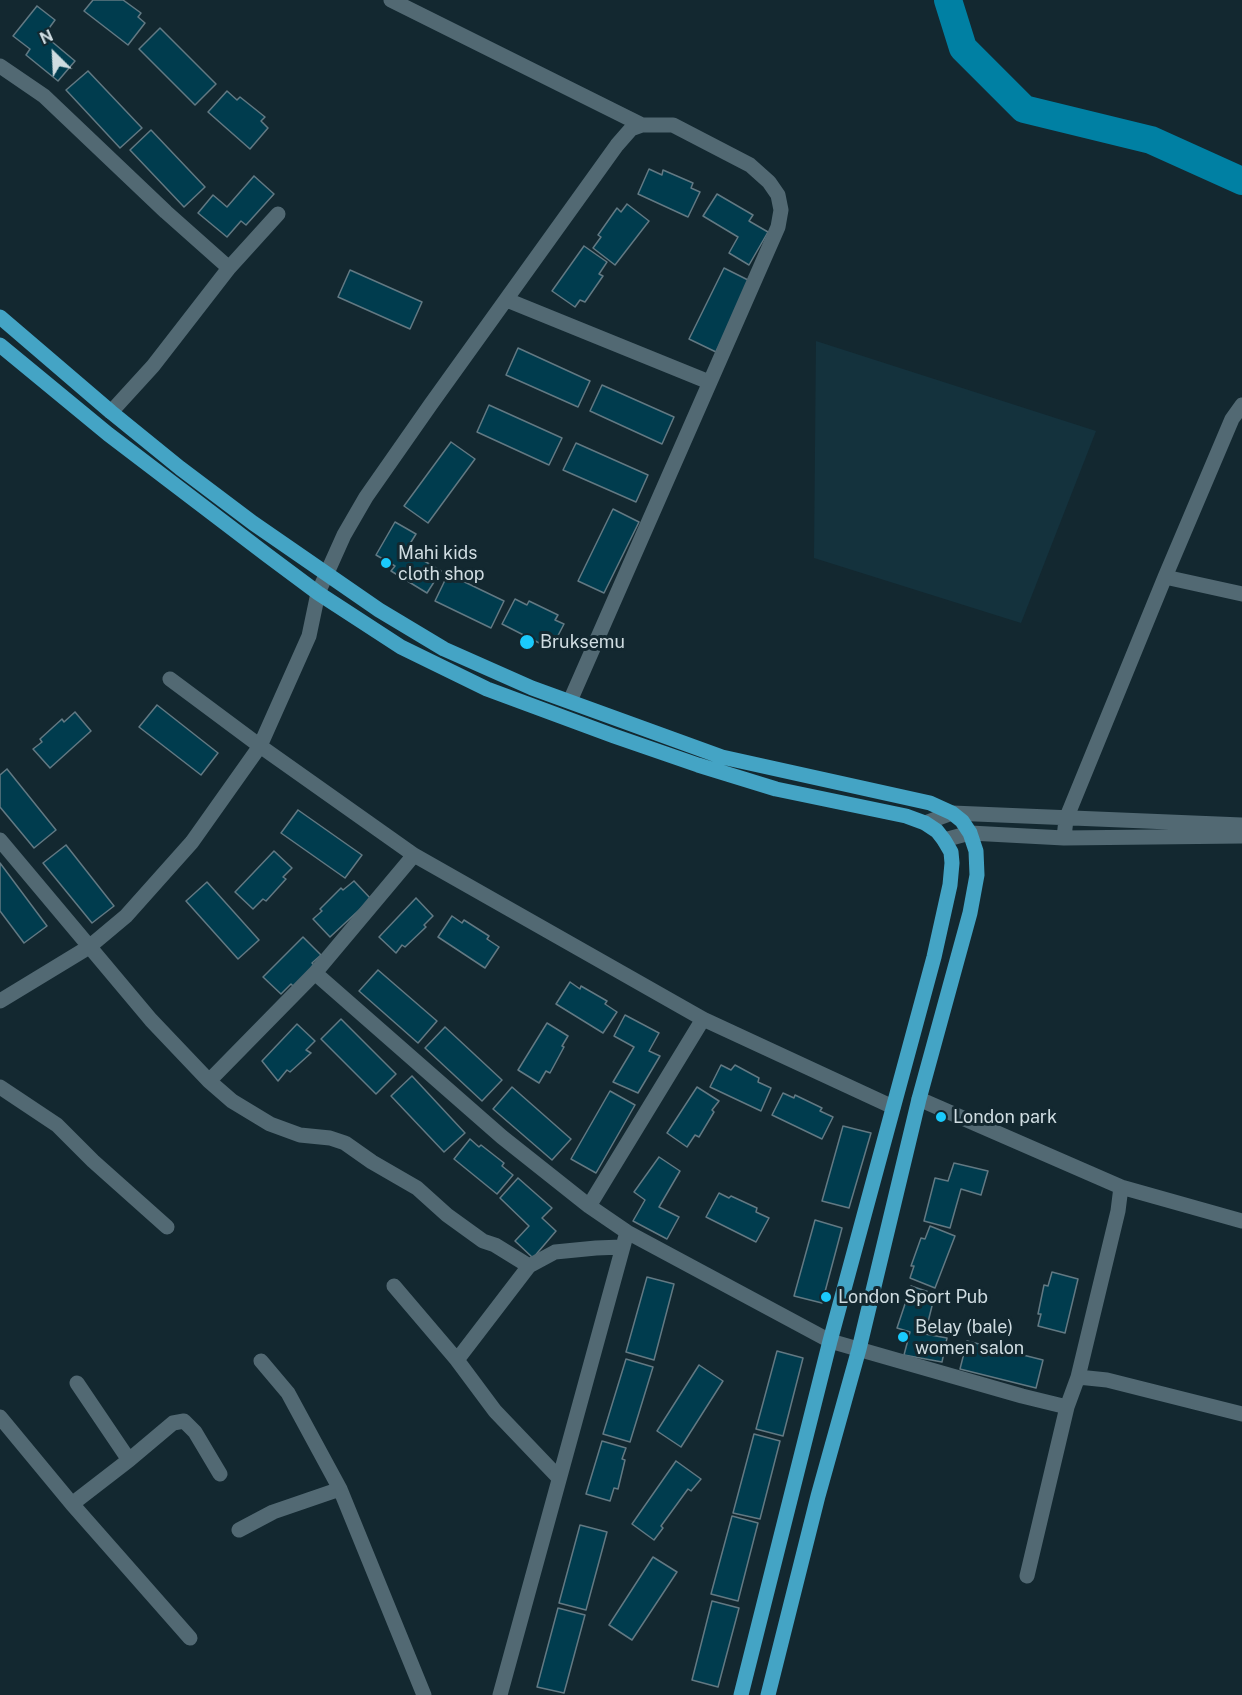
<!DOCTYPE html>
<html>
<head>
<meta charset="utf-8">
<style>
  body { margin:0 }
  #map { position:relative; width:1242px; height:1695px; overflow:hidden; background:#132830; font-family:"Public Sans",sans-serif }
  canvas { display:block }
  .north { position:absolute; left:24px; top:24px; width:60px; height:60px; -webkit-text-stroke:4px #132830; paint-order:stroke; rotate:336deg; font-size:16px; font-weight:700; line-height:24px; text-align:center; color:#cfdce1 }
  .north::after { content:''; display:block; margin:auto; width:21px; height:27px; background:#cfdce1; clip-path:polygon(50% 0,100% 100%,50% 72%,0 100%) }
</style>
</head>
<body>
<div id="map">
<canvas width="1242" height="1695"></canvas>
<div class="north">N</div>
</div>
<script>
const g = document.querySelector('canvas').getContext('2d');
g.lineJoin = 'round';
function fillPath(path, color) { g.fillStyle = color; g.fill(path, 'evenodd'); }
const toPath = rows => new Path2D(rows.map(r => 'M' + r).join(''));
function stroke(path, color, width, dash) { g.strokeStyle = color; g.lineWidth = width; g.lineCap = dash ? 'butt' : 'round'; g.setLineDash(dash || []); g.stroke(path); }
function write(font, color, halo, rows, align = 'center') {
  g.font = font + ' "Public Sans",sans-serif'; g.lineWidth = 6; g.setLineDash([]); g.textBaseline = 'middle'; g.strokeStyle = halo; g.fillStyle = color; for (const [text, x, y, turn = 0] of rows) {
    g.save(); g.translate(x, y); g.rotate((+turn || 0) * Math.PI / 180); g.textAlign = isNaN(turn) ? turn : align; if (halo) g.strokeText(text, 0, 0); g.fillText(text, 0, 0); g.restore();
  }
}
fillPath(toPath([
  [816,341,1096,431,1021,623,814,558]
]), '#14323d');
stroke(toPath([
  [948,0,963,48,1024,109,1151,140,1242,181]
]), '#0080a3', 28);
const building = toPath([
  [93,0,123,0,141,13,138,17,145,23,128,45,84,11,93,0],
  [37,6,55,20,44,35,75,61,58,81,26,55,30,49,13,36,37,6],
  [160,28,216,84,195,105,139,49,160,28],
  [88,71,142,128,120,148,66,90,88,71],
  [227,91,237,100,240,97,265,117,261,121,268,128,250,149,208,112,227,91],
  [151,130,205,187,184,207,130,150,151,130],
  [649,169,662,175,663,170,693,183,691,188,700,192,688,217,638,194,649,169],
  [254,176,274,194,246,225,241,221,227,237,198,213,213,195,227,207,254,176],
  [717,194,753,215,749,221,768,232,749,265,729,253,738,237,703,216,717,194],
  [627,204,649,221,615,265,593,248,601,237,598,235,617,208,621,212,627,204],
  [584,246,607,262,599,274,603,276,585,302,580,300,575,307,552,291,584,246],
  [724,268,750,281,716,352,689,339,724,268],
  [350,270,422,302,410,329,338,297,350,270],
  [518,348,590,381,578,407,506,375,518,348],
  [602,385,674,417,662,444,590,411,602,385],
  [489,405,562,438,549,465,477,432,489,405],
  [451,442,475,459,428,523,404,506,451,442],
  [576,443,648,475,636,502,563,470,576,443],
  [613,509,639,522,604,593,578,581,613,509],
  [395,522,416,534,406,550,441,571,427,593,391,571,395,566,376,555,395,522],
  [448,574,504,601,491,628,435,601,448,574],
  [515,599,527,605,529,601,558,615,555,620,564,624,551,649,502,624,515,599],
  [157,705,218,753,201,775,139,727,157,705],
  [75,712,91,731,50,768,33,749,42,742,40,739,62,719,64,722,75,712],
  [7,769,56,830,34,848,0,807,0,775,7,769],
  [298,810,362,855,345,878,281,833,298,810],
  [66,845,114,906,92,923,43,863,66,845],
  [274,851,292,868,283,877,286,879,266,901,263,899,253,909,235,892,274,851],
  [0,863,47,926,24,943,0,911,0,863],
  [354,881,371,899,330,937,313,919,322,911,320,909,341,888,343,890,354,881],
  [207,882,259,940,238,959,186,901,207,882],
  [416,898,433,916,424,925,426,927,405,947,402,945,396,953,379,937,416,898],
  [452,916,462,923,464,920,489,936,487,939,499,947,485,968,438,937,452,916],
  [303,937,321,955,312,963,314,965,294,987,291,984,281,994,263,977,303,937],
  [378,970,437,1021,418,1043,359,991,378,970],
  [570,982,580,989,581,986,607,1001,605,1004,617,1012,603,1033,556,1004,570,982],
  [625,1015,659,1033,649,1051,660,1056,638,1093,613,1082,634,1047,614,1036,625,1015],
  [341,1019,396,1074,376,1094,321,1039,341,1019],
  [547,1023,568,1036,562,1046,564,1047,550,1073,546,1071,539,1083,518,1070,547,1023],
  [297,1024,315,1041,306,1050,311,1053,290,1072,287,1070,278,1081,262,1061,297,1024],
  [445,1027,502,1080,482,1101,425,1048,445,1027],
  [721,1065,731,1070,735,1065,759,1078,758,1082,771,1088,761,1111,710,1087,721,1065],
  [412,1076,465,1133,444,1152,391,1096,412,1076],
  [512,1087,571,1139,552,1160,493,1109,512,1087],
  [697,1087,719,1101,712,1110,714,1112,699,1137,695,1135,687,1147,667,1133,697,1087],
  [610,1091,635,1105,596,1173,571,1159,610,1091],
  [783,1093,794,1098,795,1095,822,1108,820,1111,833,1117,822,1139,772,1115,783,1093],
  [843,1126,871,1133,849,1208,822,1201,843,1126],
  [470,1139,479,1147,481,1145,504,1163,502,1166,513,1175,497,1194,454,1159,470,1139],
  [659,1157,680,1171,659,1207,679,1217,667,1239,633,1221,645,1200,634,1192,659,1157],
  [954,1163,988,1171,981,1195,961,1189,950,1228,924,1221,935,1178,948,1181,954,1163],
  [518,1178,552,1208,542,1218,556,1231,533,1258,515,1241,529,1226,500,1198,518,1178],
  [719,1193,729,1198,731,1196,757,1208,756,1212,769,1218,756,1242,706,1217,719,1193],
  [815,1220,842,1228,822,1303,794,1296,815,1220],
  [930,1226,955,1236,935,1288,910,1278,914,1266,911,1266,921,1238,925,1239,930,1226],
  [1052,1272,1078,1279,1065,1333,1038,1326,1041,1314,1038,1314,1044,1285,1048,1286,1052,1272],
  [647,1277,674,1284,654,1360,626,1352,647,1277],
  [911,1286,935,1294,925,1334,947,1338,942,1362,904,1355,910,1332,897,1328,911,1286],
  [967,1341,1043,1360,1036,1388,960,1369,967,1341],
  [777,1351,803,1358,783,1436,756,1429,777,1351],
  [626,1359,653,1367,630,1442,603,1434,626,1359],
  [699,1365,723,1381,681,1447,657,1431,699,1365],
  [754,1434,780,1441,760,1519,733,1513,754,1434],
  [602,1441,626,1448,622,1459,625,1460,618,1489,614,1488,610,1501,586,1494,602,1441],
  [676,1461,701,1479,691,1491,688,1489,661,1526,663,1528,654,1540,632,1524,676,1461],
  [732,1516,758,1523,738,1601,711,1594,732,1516],
  [580,1525,607,1532,586,1610,559,1603,580,1525],
  [653,1557,677,1572,632,1640,609,1625,653,1557],
  [712,1601,739,1608,718,1687,692,1680,712,1601],
  [558,1608,585,1615,564,1693,537,1687,558,1608]
]);
fillPath(building, '#003c4e');
stroke(building, '#627983', 1.5);
stroke(toPath([
  [391,0,642,125],
  [0,66,44,96,166,212,229,268],
  [507,300,709,382],
  [111,412,153,366,229,268,278,214],
  [1165,577,1242,594],
  [170,679,260,746,414,855,703,1019,893,1107],
  [925,823,952,813,1242,825],
  [1064,838,1066,819,1165,577,1232,419,1242,405],
  [0,840,151,1020,209,1081,232,1101,270,1124,300,1135,330,1138,345,1143,372,1162,417,1188,447,1215,483,1241,495,1245,529,1266,555,1252,596,1248,622,1247],
  [944,840,970,833,1064,838,1242,836],
  [414,855,315,973,502,1137,589,1206,627,1232,500,1695],
  [0,1001,89,947,126,916,192,842,260,746,309,636,318,593,344,535,366,497,431,404,617,145,631,129,642,125,673,125,750,165,769,182,778,195,781,210,778,227,570,701],
  [209,1081,315,973],
  [0,1087,57,1125,93,1161,167,1227],
  [919,1099,1121,1187,1118,1211,1078,1377],
  [1121,1187,1242,1221],
  [589,1206,703,1019],
  [627,1232,830,1341,1022,1396,1067,1407,1078,1377,1107,1380,1242,1414],
  [529,1266,457,1360,495,1411,559,1478],
  [394,1286,457,1360],
  [261,1361,288,1393,340,1489,424,1695],
  [77,1383,129,1460],
  [0,1417,72,1504,190,1638],
  [72,1504,129,1460,173,1423,184,1421,195,1432,220,1474],
  [239,1530,273,1512,340,1489],
  [1027,1576,1067,1407]
]), '#526973', 15);
stroke(toPath([
  [0,317,111,412,180,468,253,523,379,610,444,649,532,688,722,757,930,803,952,813,962,821,970,833,976,851,977,875,970,913,919,1099,859,1349,818,1496,768,1695],
  [0,345,108,434,267,555,318,593,401,647,487,689,614,736,698,765,776,789,906,816,925,823,937,831,944,840,951,852,952,863,950,885,934,957,830,1341,741,1695]
]), '#44a4c5', 15);
for (const [x, y, r, color] of [
  [386,563,6,"#1acafc"],
  [527,642,8,"#1acafc"],
  [941,1117,6,"#1acafc"],
  [826,1297,6,"#1acafc"],
  [903,1337,6,"#1acafc"]
]) { const dot = new Path2D(); dot.arc(x, y, r, 0, 2 * Math.PI); g.fillStyle = color; g.fill(dot); stroke(dot, '#132830', 2); }
write('18px', '#cfdce1', '#132830', [
  ["Mahi kids",398,553],
  ["cloth shop",398,574],
  ["Bruksemu",540,642],
  ["London park",953,1117],
  ["London Sport Pub",838,1297],
  ["Belay (bale)",915,1327],
  ["women salon",915,1348]
], 'left');
</script>
</body>
</html>
